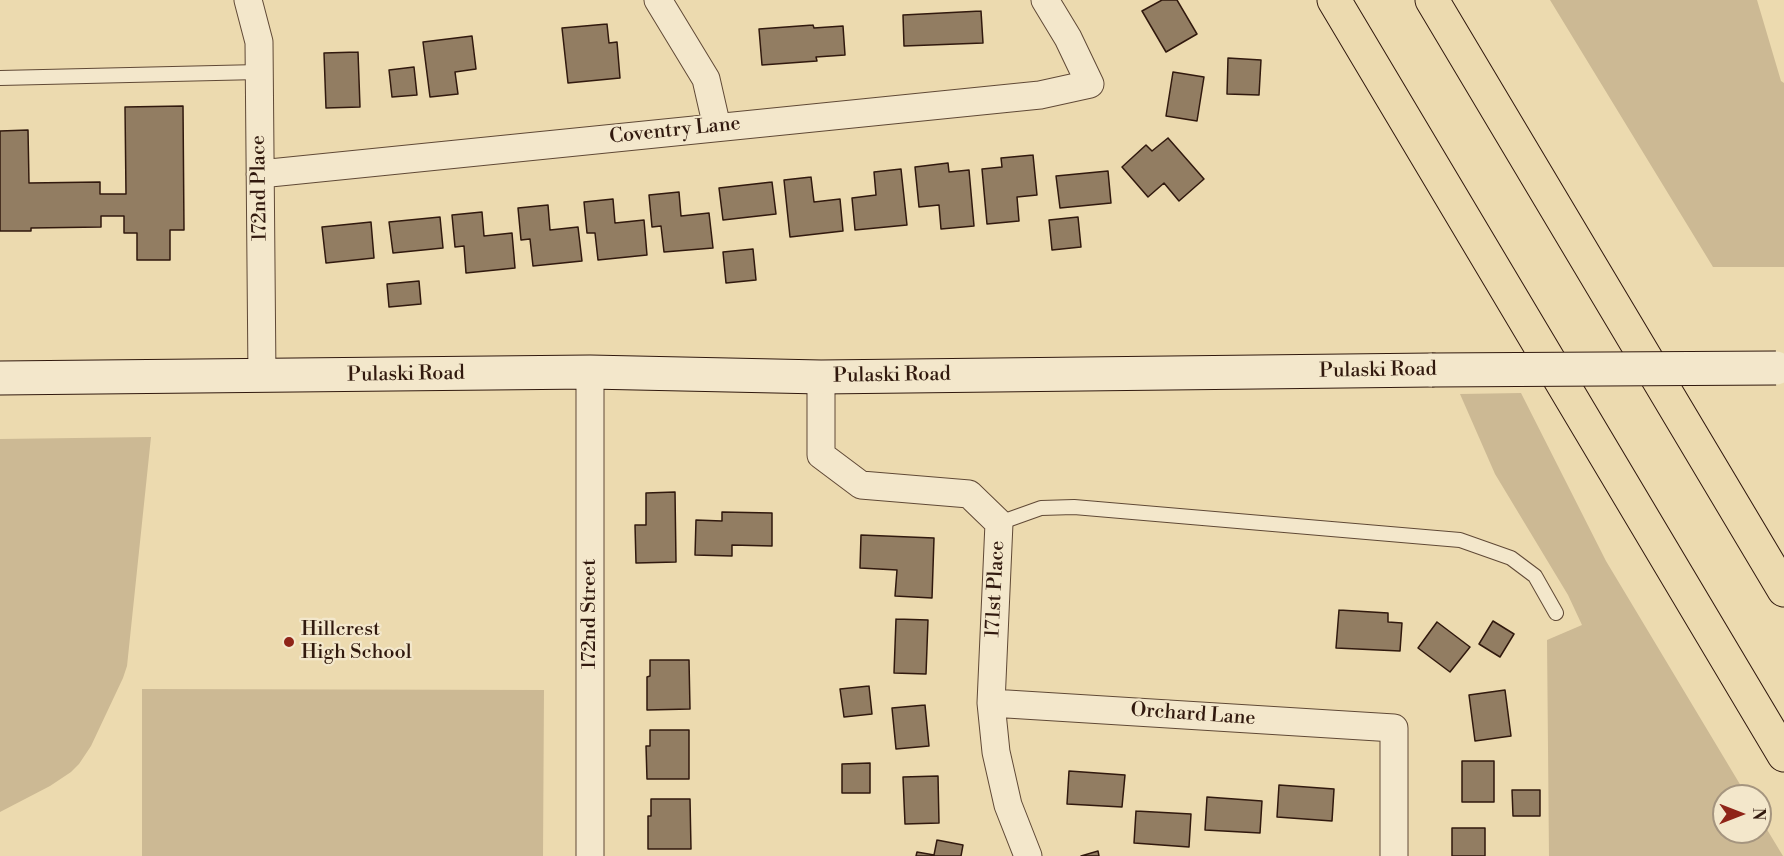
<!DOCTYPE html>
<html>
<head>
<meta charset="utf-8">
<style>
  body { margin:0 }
  #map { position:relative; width:1784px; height:856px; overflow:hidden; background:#ecdaaf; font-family:"Libre Bodoni",serif }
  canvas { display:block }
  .north { position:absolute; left:1712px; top:784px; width:60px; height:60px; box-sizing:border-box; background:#f3e7cb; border:2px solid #a5957f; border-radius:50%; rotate:90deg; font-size:16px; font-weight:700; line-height:24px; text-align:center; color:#31190e }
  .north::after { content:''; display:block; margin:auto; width:21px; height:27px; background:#8f2418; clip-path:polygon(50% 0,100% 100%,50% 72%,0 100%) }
</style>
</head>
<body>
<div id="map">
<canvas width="1784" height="856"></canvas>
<div class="north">N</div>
</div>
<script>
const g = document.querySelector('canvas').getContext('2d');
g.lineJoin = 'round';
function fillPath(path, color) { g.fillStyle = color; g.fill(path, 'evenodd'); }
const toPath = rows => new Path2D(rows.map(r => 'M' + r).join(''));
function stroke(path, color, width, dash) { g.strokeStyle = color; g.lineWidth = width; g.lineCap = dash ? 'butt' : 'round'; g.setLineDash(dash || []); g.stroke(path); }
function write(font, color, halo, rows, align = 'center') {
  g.font = font + ' "Libre Bodoni",serif'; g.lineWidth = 4.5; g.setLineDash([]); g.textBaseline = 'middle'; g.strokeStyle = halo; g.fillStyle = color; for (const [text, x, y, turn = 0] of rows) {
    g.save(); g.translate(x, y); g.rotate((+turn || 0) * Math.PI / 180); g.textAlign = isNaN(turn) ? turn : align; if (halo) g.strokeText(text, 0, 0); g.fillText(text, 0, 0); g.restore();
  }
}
fillPath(toPath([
  [1550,0,1757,0,1781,81,1784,83,1784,267,1713,267],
  [1521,393,1606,561,1747,796,1724,796,1724,832,1760,832,1760,818,1783,856,1549,856,1547,640,1582,625,1568,595,1495,474,1460,394],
  [151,437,127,666,123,678,91,746,79,764,71,772,50,786,0,812,0,439],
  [142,689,544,690,543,856,142,856]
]), '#ccb994');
const building = toPath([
  [1162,0,1177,0,1197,34,1166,52,1142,11,1162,0],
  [981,11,983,43,904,46,903,15,981,11],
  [607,24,609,43,617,42,620,78,568,83,562,28,607,24],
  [813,25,814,28,843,26,845,55,816,57,817,61,762,65,759,29,813,25],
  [472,36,476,69,455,72,458,94,430,97,423,42,472,36],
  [358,52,360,107,326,108,324,53,358,52],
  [1228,58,1261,60,1259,95,1227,94,1228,58],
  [414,67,417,95,392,97,389,70,414,67],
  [1173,72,1204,77,1197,121,1166,116,1173,72],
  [183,106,184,230,170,230,170,260,137,260,137,233,124,233,124,216,101,216,101,227,31,228,31,231,0,231,0,131,28,130,29,183,100,182,100,194,126,194,125,107,183,106],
  [1168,138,1204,179,1179,201,1164,183,1148,197,1122,167,1146,145,1152,151,1168,138],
  [1033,155,1037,195,1017,197,1019,221,987,224,982,169,1002,167,1001,158,1033,155],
  [948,163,949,172,969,170,974,226,941,229,939,205,919,207,915,167,948,163],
  [901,169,907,225,855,230,852,198,876,195,874,172,901,169],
  [1108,171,1111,203,1060,208,1056,176,1108,171],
  [811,177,814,202,840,199,843,231,790,237,784,180,811,177],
  [772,182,776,214,723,220,719,188,772,182],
  [679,192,681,216,709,213,713,248,664,252,661,226,652,227,649,195,679,192],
  [613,199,615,223,644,220,647,255,598,260,595,233,587,233,584,202,613,199],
  [548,205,550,230,578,227,582,261,533,266,530,239,521,240,518,208,548,205],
  [482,212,484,236,512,233,515,268,466,273,464,246,455,247,452,215,482,212],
  [440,217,443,248,393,253,389,222,440,217],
  [1078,217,1081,247,1052,250,1049,220,1078,217],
  [371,222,374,258,326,263,322,227,371,222],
  [753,249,756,280,726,283,723,252,753,249],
  [419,281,421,304,389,307,387,284,419,281],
  [675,492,676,562,636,563,635,525,646,525,646,493,675,492],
  [722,512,772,513,772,546,732,545,732,556,695,555,696,520,722,521,722,512],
  [861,535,934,538,932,598,895,596,897,570,860,568,861,535],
  [1339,610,1388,613,1388,622,1402,623,1400,651,1336,648,1339,610],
  [896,619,928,620,926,674,894,673,896,619],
  [1493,621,1514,634,1500,657,1479,644,1493,621],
  [1437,622,1470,647,1450,672,1418,648,1437,622],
  [650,660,689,660,690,709,647,710,647,677,650,676,650,660],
  [869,686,872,714,844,717,840,689,869,686],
  [1505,690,1511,736,1475,741,1469,695,1505,690],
  [925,705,929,746,896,749,892,708,925,705],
  [650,730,689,730,689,779,647,779,646,746,650,746,650,730],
  [1462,761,1494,761,1494,802,1462,802,1462,761],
  [870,763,870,793,842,793,842,764,870,763],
  [1069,771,1125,775,1122,807,1067,804,1069,771],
  [938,776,939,823,905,824,903,777,938,776],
  [1279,785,1334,789,1332,821,1277,817,1279,785],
  [1512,790,1540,790,1540,816,1513,816,1512,790],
  [1207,797,1262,801,1260,833,1205,830,1207,797],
  [651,799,690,799,691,849,648,849,648,816,651,816,651,799],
  [1136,811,1191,814,1189,847,1134,843,1136,811],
  [1452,828,1485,828,1485,856,1452,856,1452,828],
  [937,840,963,845,961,856,916,856,917,852,934,855,937,840],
  [1098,851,1099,856,1081,856,1098,851]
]);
fillPath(building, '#927d62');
stroke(building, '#31190e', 1.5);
const lane = toPath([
  [0,78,259,72],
  [999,523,1041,508,1074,507,1460,540,1511,558,1535,576,1556,613]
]);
const street = toPath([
  [248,0,259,42,262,377],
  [658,0,706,79,717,127],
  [260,174,1040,95,1090,84,1068,38,1045,0],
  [590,372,590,856],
  [821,377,821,455,861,485,969,494,999,523,991,703,996,752,1008,805,1028,856],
  [991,703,1394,728,1394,856]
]);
const secondary = toPath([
  [0,378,590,372,821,377,1432,370]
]);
const highway = toPath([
  [1334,0,1784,755],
  [1432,0,1784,590]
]);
stroke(lane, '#604936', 16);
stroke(street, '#604936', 29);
stroke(secondary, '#31190e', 35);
stroke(highway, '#31190e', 35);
stroke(lane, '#f3e7cb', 14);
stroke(street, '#f3e7cb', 27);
stroke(secondary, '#f3e7cb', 33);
stroke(highway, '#ecdaaf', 33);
const secondaryBridge = toPath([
  [1432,370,1776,368]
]);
stroke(secondaryBridge, '#31190e', 35, []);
stroke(secondaryBridge, '#f3e7cb', 33);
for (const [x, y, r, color] of [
  [289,642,6,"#8f2418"]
]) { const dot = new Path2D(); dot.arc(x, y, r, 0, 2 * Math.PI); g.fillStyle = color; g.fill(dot); stroke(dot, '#f3e7cb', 2); }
write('20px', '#31190e', '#f3e7cb', [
  ["Coventry Lane",675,131,-6],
  ["172nd Place",260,188,-91],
  ["Pulaski Road",1378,371,-1],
  ["Pulaski Road",406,375,-1],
  ["Pulaski Road",892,376,-1],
  ["171st Place",996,589,-87],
  ["172nd Street",590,614,-90],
  ["Orchard Lane",1193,715,4]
]);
write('20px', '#31190e', '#f3e7cb', [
  ["Hillcrest",301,630],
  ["High School",301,653]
], 'left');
</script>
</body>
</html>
